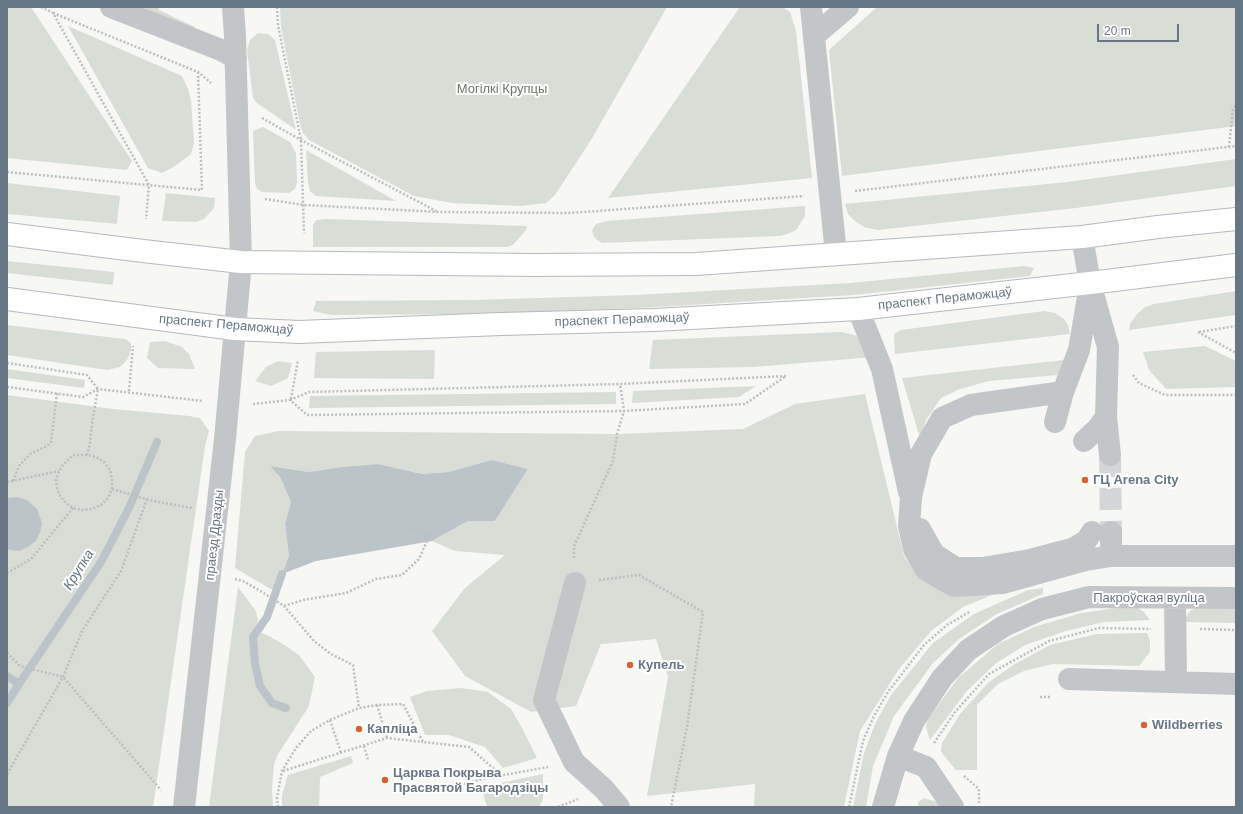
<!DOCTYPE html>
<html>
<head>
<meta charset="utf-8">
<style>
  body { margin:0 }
  #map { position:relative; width:1243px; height:814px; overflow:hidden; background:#f7f7f4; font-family:Arial,sans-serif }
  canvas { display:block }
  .frame { position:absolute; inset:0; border:8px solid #677684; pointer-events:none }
  .scale { position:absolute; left:1097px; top:24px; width:82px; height:18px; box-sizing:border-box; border:2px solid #677684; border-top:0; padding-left:5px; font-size:12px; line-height:14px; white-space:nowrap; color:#677684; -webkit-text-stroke:3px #fff; paint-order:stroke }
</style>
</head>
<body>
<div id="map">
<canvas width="1243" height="814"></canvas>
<div class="frame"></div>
<div class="scale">20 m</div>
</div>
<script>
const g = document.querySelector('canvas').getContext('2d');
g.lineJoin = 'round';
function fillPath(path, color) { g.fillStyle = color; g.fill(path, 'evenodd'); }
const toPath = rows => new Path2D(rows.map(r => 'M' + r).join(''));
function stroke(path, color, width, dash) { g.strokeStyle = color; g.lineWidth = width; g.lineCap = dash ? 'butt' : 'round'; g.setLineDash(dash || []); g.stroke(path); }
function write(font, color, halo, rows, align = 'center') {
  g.font = font + ' Arial,sans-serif'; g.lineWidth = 4; g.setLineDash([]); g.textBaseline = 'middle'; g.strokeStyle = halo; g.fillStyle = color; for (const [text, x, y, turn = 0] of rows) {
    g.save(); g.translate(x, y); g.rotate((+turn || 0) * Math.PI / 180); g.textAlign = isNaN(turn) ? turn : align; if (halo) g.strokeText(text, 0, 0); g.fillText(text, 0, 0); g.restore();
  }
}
fillPath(toPath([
  [7,7,31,7,132,161,127,170,7,158],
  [142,7,159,7,159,10,195,27,194,31],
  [280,7,667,7,591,140,555,195,546,203,521,206,452,203,414,196,309,140,303,133,300,124,281,27],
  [740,7,782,7,790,12,796,31,812,178,608,198],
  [877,7,1236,7,1236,126,842,176,829,50],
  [68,26,182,76,188,89,191,100,194,143,191,154,172,168,162,173,148,168],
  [258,33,268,34,275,40,296,130,257,103,253,98,247,50,250,40],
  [263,127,290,142,296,153,297,182,295,189,289,193,262,192,257,189,255,183,253,131],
  [306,150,396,201,316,196,310,191,308,183],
  [1236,159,1236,186,1076,208,878,230,864,227,855,221,848,214,845,204,1067,182],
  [7,183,120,196,117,224,7,214],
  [166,193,215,198,214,208,204,219,196,222,162,221],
  [805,206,805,216,796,230,790,233,780,236,602,243,596,239,593,235,592,230,596,224,607,221],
  [326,219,527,226,526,230,513,245,507,247,313,247,313,225,316,220],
  [7,261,114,272,113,285,7,273],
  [1024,266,1034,268,1030,276,854,295,640,308,471,314,331,315,313,311,316,301,472,300,636,295,850,283],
  [1236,291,1236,315,1129,330,1130,324,1137,314,1145,307,1154,304],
  [1044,311,1055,313,1064,319,1068,325,1070,334,895,354,894,334,901,330],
  [7,325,125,339,131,343,131,351,127,360,120,367,107,370,7,355],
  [841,332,855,335,866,345,873,357,754,367,649,369,653,340],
  [165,341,182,347,189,354,195,369,158,368,147,358,150,342],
  [1205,346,1236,361,1236,387,1166,389,1149,370,1143,352],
  [435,350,434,379,314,378,316,352],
  [1073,359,1058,375,989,381,960,389,941,398,926,420,920,438,902,378],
  [278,361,292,363,288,378,271,386,255,381,266,367],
  [7,369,85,380,84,388,7,378],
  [756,386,739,397,632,403,633,391],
  [616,392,616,404,309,408,310,396],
  [865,394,904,556,915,571,1002,591,963,607,931,631,899,669,860,731,844,807,754,807,755,784,647,796,668,677,656,639,601,644,576,706,531,712,465,676,432,631,465,588,505,555,455,551,432,541,468,521,495,521,528,469,492,460,448,472,422,474,378,464,341,467,309,472,270,466,280,477,291,502,285,524,289,556,277,586,276,591,269,588,235,568,245,452,255,436,278,431,617,434,743,429,795,404],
  [7,395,113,409,189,416,200,418,209,431,205,446,153,807,7,807],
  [238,587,256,611,258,621,255,629,278,641,299,655,315,677,309,706,277,756,274,765,272,787,273,807,209,807],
  [1043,588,1043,594,997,614,959,639,933,663,894,716,873,766,866,807,853,807,864,753,875,724,891,695,933,643,974,614,1028,590],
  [1123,607,1138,608,1144,612,1150,620,1104,622,1066,631,1025,645,995,664,966,692,930,740,926,727,928,719,958,678,998,644,1034,627,1081,613],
  [1197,608,1236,609,1236,623,1183,622,1190,611],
  [1147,633,1150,641,1150,652,1139,666,1053,664,1024,671,998,684,977,705,977,770,956,770,941,752,942,743,960,714,988,683,1013,665,1050,645,1097,634],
  [461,688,488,692,511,709,522,728,537,758,503,768,485,747,449,735,425,735,410,697,427,691],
  [351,756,353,763,320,777,319,807,282,807,282,795,288,775],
  [543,774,543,799,539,807,487,807,481,787],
  [924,798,940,803,942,807,918,807,918,802]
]), '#d8ded5');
fillPath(toPath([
  [492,460,528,469,495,521,468,521,432,541,316,561,282,574,289,556,285,524,291,502,280,477,270,466,309,472,341,467,378,464,422,474,448,472],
  [18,497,27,500,37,509,42,523,40,532,36,541,28,547,19,551,10,550,7,549,7,498]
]), '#bbc4c9');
stroke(toPath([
  [282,574,267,617,253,637,255,664,260,686,272,703,286,708],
  [7,676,19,684],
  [7,703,19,684,101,562,129,508,157,442]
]), '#bbc4c9', 8);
stroke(toPath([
  [1110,455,1111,532]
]), '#d3d7d8', 22, [22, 11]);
const major = toPath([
  [7,234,143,251,241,262,535,265,696,264,1082,237,1158,227,1236,219],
  [7,299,235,329,299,332,501,324,654,320,858,309,1090,283,1236,265]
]);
stroke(major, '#b5b9bd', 24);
stroke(toPath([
  [41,7,53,13,149,185,146,219],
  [277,7,278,25,301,140,304,233],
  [53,13,198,72,211,83],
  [262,118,301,140,436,211],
  [1229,147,1233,109,1236,105],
  [7,172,202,190,198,73],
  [855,191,1236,146],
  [265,199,304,205,439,212,569,213,804,196],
  [1198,332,1236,353],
  [1199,332,1236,326],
  [7,363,87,375,98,389,92,423,90,443,87,455],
  [1133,375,1139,383,1165,395,1236,395],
  [7,387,83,397,98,389,203,401],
  [129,391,133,346],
  [291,399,298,360],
  [290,400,309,392,620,384,786,376],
  [253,404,290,400,307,415,624,411,745,404,786,376],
  [73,455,87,455,96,457,104,462,110,470,112,479,112,489,108,498,101,505,92,509,82,510,73,508,66,503,60,496,57,488,56,480,59,471,63,465,73,455],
  [13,481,19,466,30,454,47,446,51,442,57,393],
  [7,482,59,471],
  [112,489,153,501,192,508],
  [574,558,574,546,613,461,617,434,624,411,620,384],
  [7,573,31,559,73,508],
  [235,579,243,581,262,592,284,606,314,641,331,654,353,665,359,708],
  [599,580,639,575,703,612,687,727,671,807],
  [284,606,303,600,346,593,376,579,402,575,419,559,430,534,408,527],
  [1200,629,1236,630],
  [7,653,20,666,63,677,161,790],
  [1040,697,1052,697],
  [377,705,387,738],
  [330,720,341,753],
  [934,743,955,712,989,674,1049,641,1099,628,1151,629],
  [364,746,368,760],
  [283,771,387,738,423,742],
  [7,774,63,677,82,631,121,571,147,499],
  [964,776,979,789,979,803],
  [445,790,482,779,548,767],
  [278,807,277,798,282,771,296,748,311,731,330,720,359,708,377,705,403,704,423,742,469,747,502,776],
  [558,807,578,799],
  [849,807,863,741,874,716,888,692,924,645,947,625,971,611]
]), '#bcbec0', 2.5, [2, 2]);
stroke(toPath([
  [111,7,221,50,236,58],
  [811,7,836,254],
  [814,36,848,7],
  [1082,237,1090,283,1108,347,1106,417,1110,455],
  [858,309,882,369,909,492],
  [1063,392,971,405,942,418,921,454,911,497,909,526,914,549,926,570,954,586,1003,583,1086,560,1111,556,1236,556],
  [1055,422,1063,392,1079,350,1089,291],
  [1084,441,1097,429,1106,417],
  [920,529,934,554,956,568,982,568,1030,560,1072,549,1086,541,1092,532],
  [1111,532,1111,556],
  [575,583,544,700,574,762,604,789,619,807],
  [1175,598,1176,682],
  [1069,679,1236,684],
  [898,756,926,767,953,807],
  [184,807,225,439,241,262,235,36,233,7],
  [883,807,898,756,914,721,942,678,968,650,1004,626,1042,609,1089,597,1236,598]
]), '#c2c6c9', 22);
stroke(major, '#fff', 22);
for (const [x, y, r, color] of [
  [1085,480,4,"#da5f31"],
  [630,665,4,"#da5f31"],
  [1144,725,4,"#da5f31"],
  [359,729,4,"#da5f31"],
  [385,780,4,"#da5f31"]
]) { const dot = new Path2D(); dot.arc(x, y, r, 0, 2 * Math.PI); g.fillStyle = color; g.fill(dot); stroke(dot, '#fff', 1.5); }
write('13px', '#697b66', '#fff', [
  ["Могілкі Крупцы",502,89]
]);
write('13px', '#677684', '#fff', [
  ["праспект Пераможцаў",945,299,-6],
  ["праспект Пераможцаў",622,320,-2],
  ["праспект Пераможцаў",226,325,5],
  ["праезд Дразды",215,535,-84],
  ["Пакроўская вуліца",1149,598]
]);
write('bold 13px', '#677684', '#fff', [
  ["ГЦ Arena City",1093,480],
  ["Купель",638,665],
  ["Wildberries",1152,725],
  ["Капліца",367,729],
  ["Царква Покрыва",393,773],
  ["Прасвятой Багародзіцы",393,788]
], 'left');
write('italic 14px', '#63777f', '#fff', [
  ["Крупка",79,570,-58]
]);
</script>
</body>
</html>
